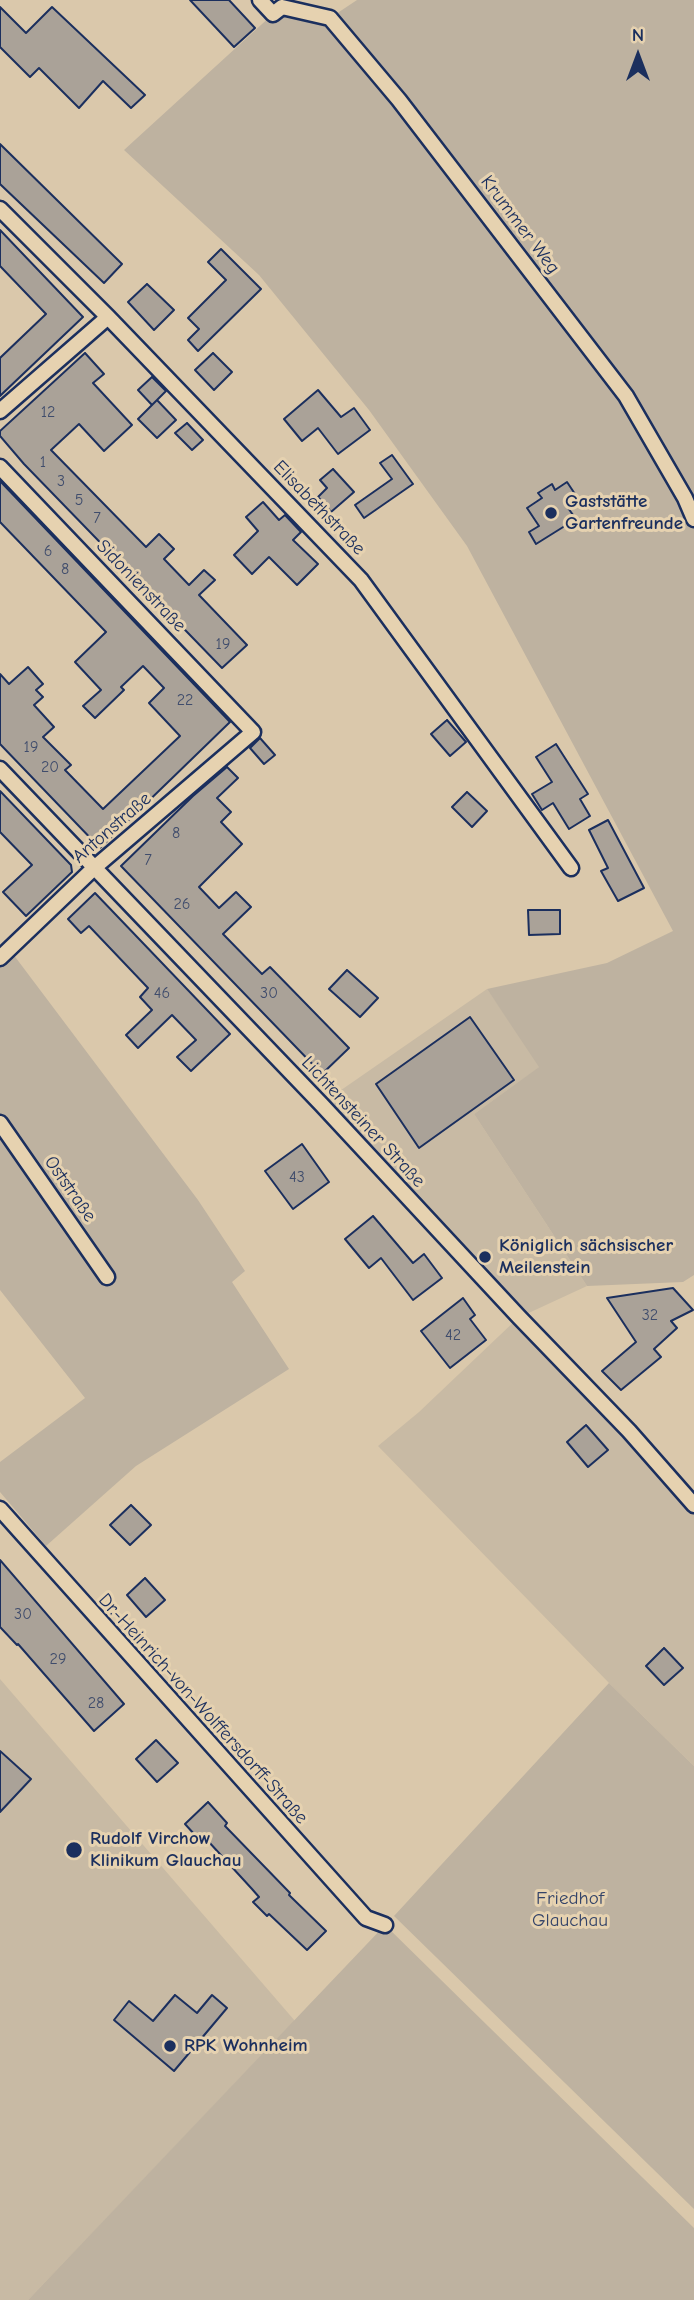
<!DOCTYPE html>
<html>
<head>
<meta charset="utf-8">
<style>
  body { margin:0 }
  #map { position:relative; width:694px; height:2300px; overflow:hidden; background:#dac8ab; font-family:"Comic Neue",sans-serif }
  canvas { display:block }
  .north { position:absolute; left:603px; top:21px; width:70px; height:70px; -webkit-text-stroke:5px #e6d2b0; paint-order:stroke; rotate:0deg; font-size:19px; font-weight:700; line-height:28px; text-align:center; color:#1b2f5e }
  .north::after { content:''; display:block; margin:auto; width:24px; height:32px; background:#1b2f5e; clip-path:polygon(50% 0,100% 100%,50% 72%,0 100%) }
</style>
</head>
<body>
<div id="map">
<canvas width="694" height="2300"></canvas>
<div class="north">N</div>
</div>
<script>
const g = document.querySelector('canvas').getContext('2d');
g.lineJoin = 'round';
function fillPath(path, color) { g.fillStyle = color; g.fill(path, 'evenodd'); }
const toPath = rows => new Path2D(rows.map(r => 'M' + r).join(''));
function stroke(path, color, width, dash) { g.strokeStyle = color; g.lineWidth = width; g.lineCap = dash ? 'butt' : 'round'; g.setLineDash(dash || []); g.stroke(path); }
function write(font, color, halo, rows, align = 'center') {
  g.font = font + ' "Comic Neue",sans-serif'; g.lineWidth = 6; g.setLineDash([]); g.textBaseline = 'middle'; g.strokeStyle = halo; g.fillStyle = color; for (const [text, x, y, turn = 0] of rows) {
    g.save(); g.translate(x, y); g.rotate((+turn || 0) * Math.PI / 180); g.textAlign = isNaN(turn) ? turn : align; if (halo) g.strokeText(text, 0, 0); g.fillText(text, 0, 0); g.restore();
  }
}
fillPath(toPath([
  [487,989,541,1066,474,1114,587,1286,520,1317,694,1505,694,1766,609,1683,378,1446,419,1412,519,1317,321,1104],
  [0,1679,295,2021,28,2300,0,2300]
]), '#c8baa4');
fillPath(toPath([
  [357,0,694,0,694,1275,683,1282,587,1286,474,1114,539,1067,487,989,607,963,673,931,467,546,369,410,259,275,124,150,273,14,330,18],
  [10,950,198,1200,245,1271,232,1282,289,1369,136,1466,46,1546,0,1492,0,1462,85,1398,0,1290,0,958],
  [609,1683,694,1766,694,2209,394,1916],
  [385,1925,694,2228,694,2300,28,2300]
]), '#beb2a0');
const building = toPath([
  [190,0,229,0,255,28,234,47,190,0],
  [0,7,26,33,52,7,145,95,131,108,103,81,79,108,39,68,30,77,0,47,0,7],
  [0,144,122,264,104,283,0,184,0,144],
  [0,230,83,317,0,396,0,358,46,314,0,266,0,230],
  [221,249,261,289,198,351,188,340,199,329,188,318,226,280,208,262,221,249],
  [147,284,174,310,154,330,128,302,147,284],
  [85,353,104,374,93,383,132,425,104,451,79,424,51,450,146,547,159,534,174,549,164,559,189,585,204,570,215,580,199,595,247,645,222,668,24,464,0,436,0,431,85,353],
  [213,353,232,372,214,390,195,370,213,353],
  [152,377,166,391,152,405,138,390,152,377],
  [318,390,341,417,354,408,370,430,338,454,318,428,302,441,284,419,318,390],
  [157,400,176,420,157,438,138,419,157,400],
  [187,423,203,440,192,450,175,433,187,423],
  [392,455,413,484,364,518,355,505,392,479,380,463,392,455],
  [333,469,354,492,331,512,318,497,327,488,320,480,333,469],
  [0,481,230,722,100,848,0,744,0,674,9,684,28,667,43,684,36,690,43,697,34,705,54,727,43,737,71,765,65,770,103,809,180,736,149,703,164,688,143,666,121,687,124,690,95,718,83,706,101,690,75,662,106,632,0,522,0,481],
  [567,482,579,500,568,508,576,519,536,544,529,532,539,526,527,508,542,498,538,493,552,484,555,490,567,482],
  [263,502,279,520,285,515,301,532,293,540,318,564,297,585,269,557,252,574,234,555,258,531,246,517,263,502],
  [447,720,466,742,450,756,431,734,447,720],
  [260,738,275,755,264,764,250,748,260,738],
  [556,744,588,794,580,799,590,816,569,829,553,803,542,810,532,794,552,782,536,757,556,744],
  [227,767,238,778,217,798,231,812,221,822,242,844,199,887,219,908,236,892,251,907,223,934,262,974,270,967,349,1048,322,1074,121,866,193,796,227,767],
  [0,791,71,865,72,872,26,916,3,892,32,865,0,832,0,791],
  [467,792,487,811,472,827,452,807,467,792],
  [608,820,644,888,618,901,601,871,608,868,589,830,608,820],
  [95,893,230,1034,191,1071,177,1057,196,1040,172,1015,138,1048,126,1035,152,1010,140,997,148,988,89,926,81,933,68,919,95,893],
  [528,910,560,910,560,934,529,935,528,910],
  [347,970,378,998,360,1017,329,989,347,970],
  [470,1017,514,1080,419,1148,376,1084,470,1017],
  [302,1144,329,1182,293,1209,265,1171,302,1144],
  [373,1216,413,1263,424,1254,442,1278,413,1300,381,1258,369,1268,345,1239,373,1216],
  [673,1288,693,1310,671,1321,677,1328,654,1349,661,1357,621,1390,602,1371,636,1342,607,1298,673,1288],
  [463,1298,475,1315,470,1319,486,1340,450,1368,421,1331,463,1298],
  [586,1425,608,1450,588,1467,567,1442,586,1425],
  [131,1505,151,1525,130,1545,110,1525,131,1505],
  [0,1560,124,1704,94,1731,18,1644,17,1645,0,1627,0,1560],
  [145,1578,165,1600,146,1617,127,1595,145,1578],
  [664,1648,683,1668,664,1685,646,1666,664,1648],
  [156,1740,178,1763,157,1782,136,1759,156,1740],
  [0,1751,31,1779,0,1812,0,1751],
  [208,1802,227,1823,225,1826,290,1893,289,1895,326,1931,307,1950,269,1914,267,1916,253,1902,259,1897,252,1889,208,1841,204,1845,185,1824,208,1802],
  [175,1995,197,2013,212,1995,227,2008,174,2071,114,2020,129,2001,153,2021,175,1995]
]);
fillPath(building, '#aaa298');
stroke(building, '#1b2f5e', 2);
const minor = toPath([
  [260,0,273,14,282,7,330,18,399,100,626,396,685,498,694,519],
  [0,209,108,317,361,580,571,868],
  [0,411,108,317],
  [0,467,253,732,94,868,0,958],
  [0,769,321,1104,519,1317,629,1431,694,1505],
  [0,1123,107,1277],
  [0,1509,366,1918,385,1925]
]);
stroke(minor, '#1b2f5e', 19);
stroke(minor, '#e6d2b0', 14);
for (const [x, y, r, color] of [
  [551,513,7,"#1b2f5e"],
  [485,1257,7,"#1b2f5e"],
  [74,1850,9,"#1b2f5e"],
  [170,2046,7,"#1b2f5e"]
]) { const dot = new Path2D(); dot.arc(x, y, r, 0, 2 * Math.PI); g.fillStyle = color; g.fill(dot); stroke(dot, '#e6d2b0', 2.5); }
write('16px', '#3f4c6c', null, [
  ["12",48,412],
  ["1",43,462],
  ["3",61,481],
  ["5",79,500],
  ["7",97,518],
  ["6",48,551],
  ["8",65,569],
  ["19",223,644],
  ["22",185,700],
  ["19",31,747],
  ["20",50,767],
  ["8",176,833],
  ["7",148,860],
  ["26",182,904],
  ["46",162,993],
  ["30",269,993],
  ["43",297,1177],
  ["32",650,1315],
  ["42",453,1335],
  ["30",23,1614],
  ["29",58,1659],
  ["28",96,1703]
]);
write('19px', '#1b2f5e', '#e6d2b0', [
  ["Krummer Weg",520,225,53],
  ["Elisabethstraße",319,508,46],
  ["Sidonienstraße",141,586,46],
  ["Antonstraße",112,828,-41],
  ["Lichtensteiner Straße",363,1122,47],
  ["Oststraße",70,1189,55],
  ["Dr.-Heinrich-von-Wolffersdorff-Straße",203,1709,48]
]);
write('bold 19px', '#1b2f5e', '#e6d2b0', [
  ["Gaststätte",565,502],
  ["Gartenfreunde",565,524],
  ["Königlich sächsischer",499,1246],
  ["Meilenstein",499,1268],
  ["Rudolf Virchow",90,1839],
  ["Klinikum Glauchau",90,1861],
  ["RPK Wohnheim",184,2046]
], 'left');
write('19px', '#334368', '#e6d2b0', [
  ["Friedhof",570,1899],
  ["Glauchau",570,1921]
]);
</script>
</body>
</html>
